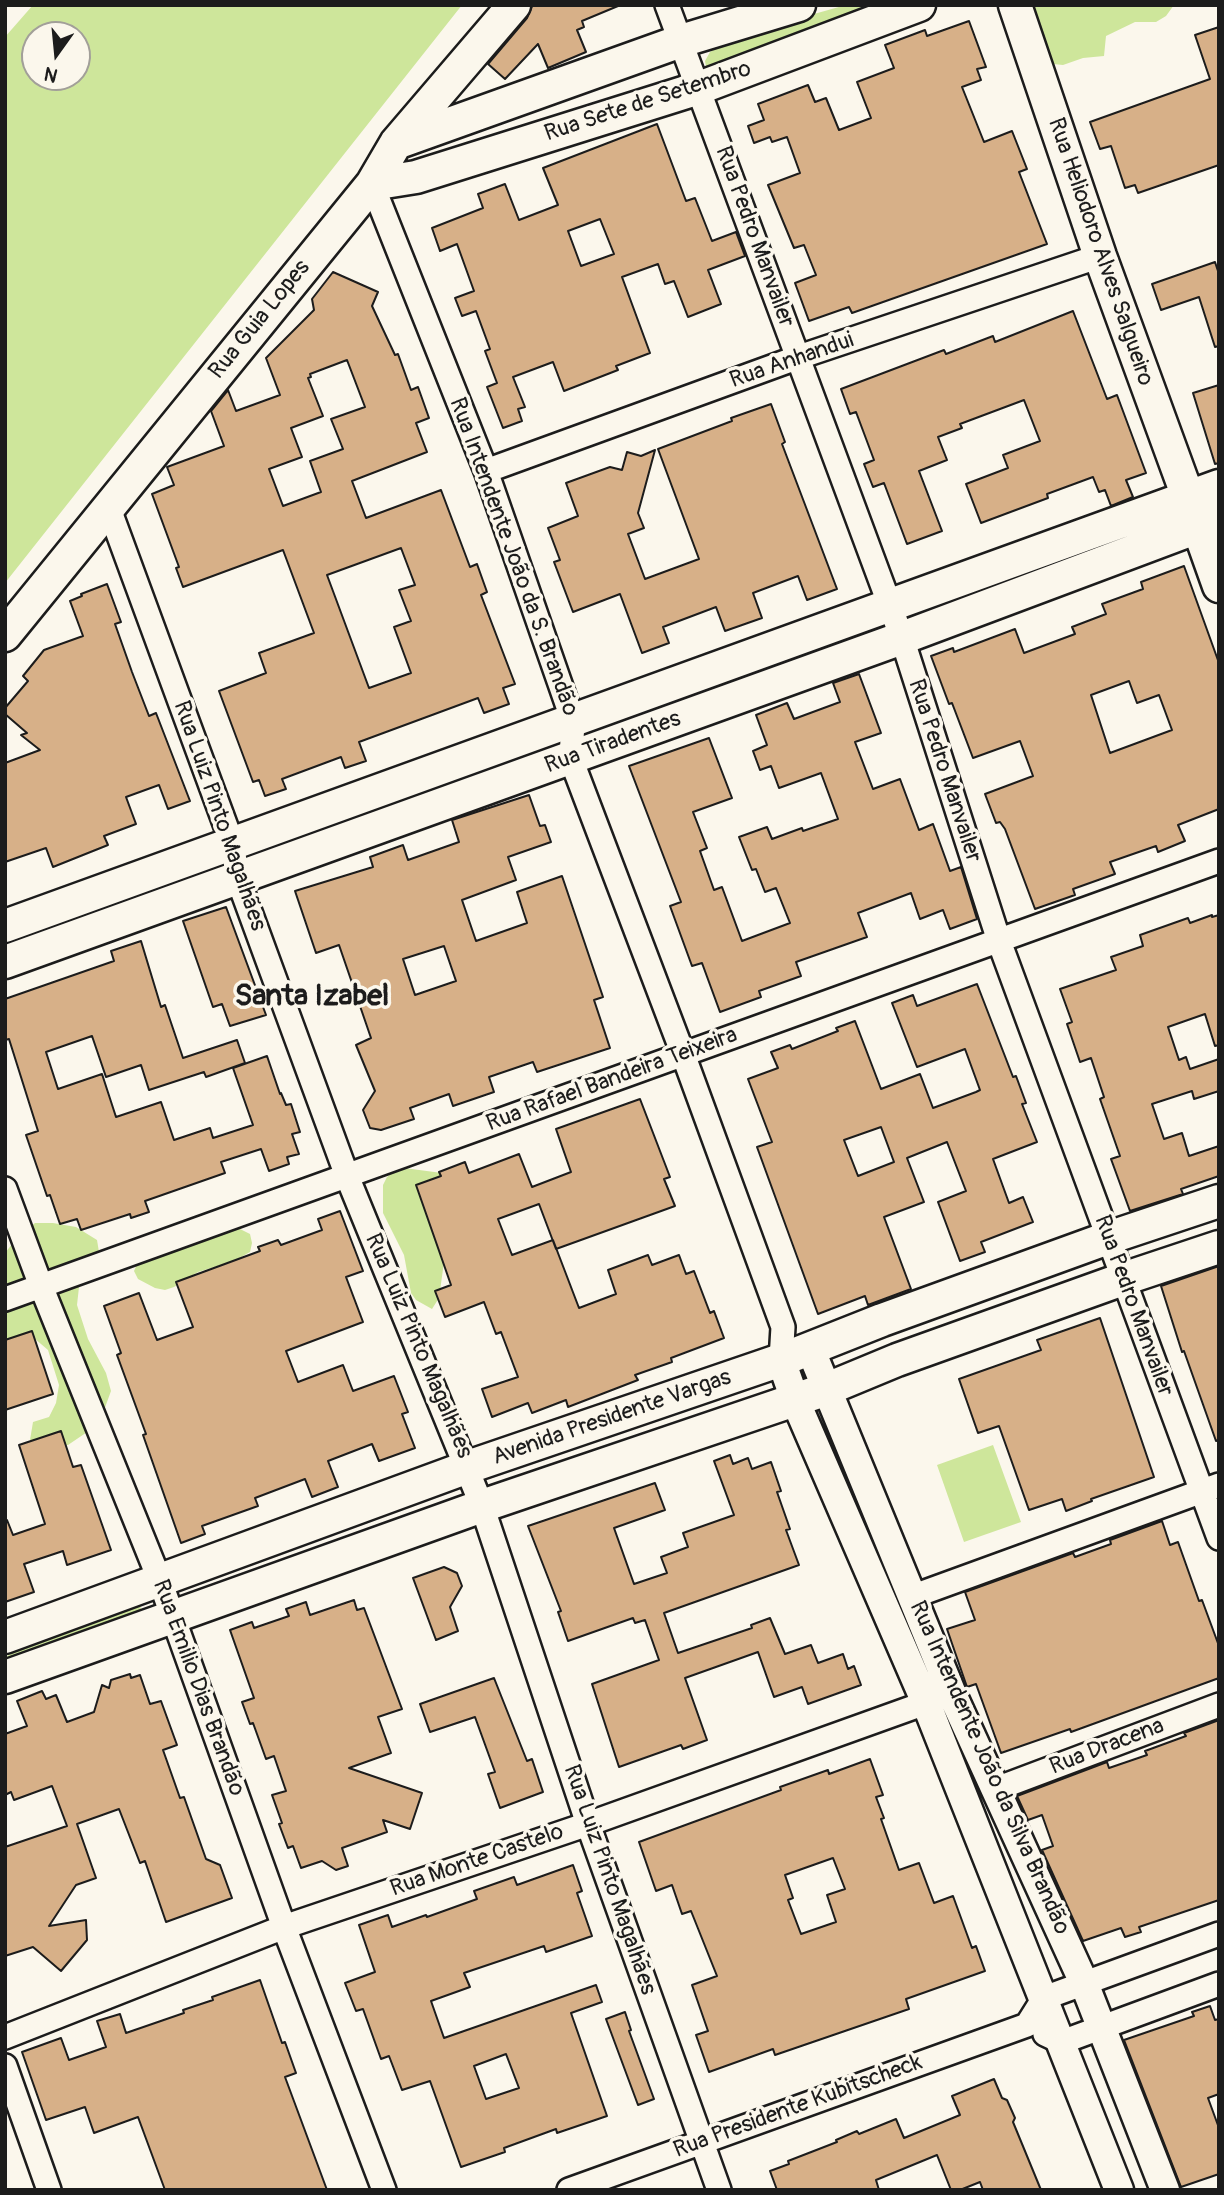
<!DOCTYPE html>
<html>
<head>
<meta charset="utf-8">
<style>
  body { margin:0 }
  #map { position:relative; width:1224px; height:2195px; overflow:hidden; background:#fbf7ec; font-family:Pangolin,sans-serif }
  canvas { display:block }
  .frame { position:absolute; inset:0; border:7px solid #1c1c1c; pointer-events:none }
  .north { position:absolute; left:21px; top:21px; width:70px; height:70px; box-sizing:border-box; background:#fbf7ec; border:2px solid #a29f99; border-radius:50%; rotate:195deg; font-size:19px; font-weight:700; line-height:28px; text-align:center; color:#1c1c1c }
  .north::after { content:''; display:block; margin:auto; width:24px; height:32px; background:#1c1c1c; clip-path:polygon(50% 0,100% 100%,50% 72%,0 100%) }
</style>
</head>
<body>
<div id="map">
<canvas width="1224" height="2195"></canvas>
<div class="frame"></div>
<div class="north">N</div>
</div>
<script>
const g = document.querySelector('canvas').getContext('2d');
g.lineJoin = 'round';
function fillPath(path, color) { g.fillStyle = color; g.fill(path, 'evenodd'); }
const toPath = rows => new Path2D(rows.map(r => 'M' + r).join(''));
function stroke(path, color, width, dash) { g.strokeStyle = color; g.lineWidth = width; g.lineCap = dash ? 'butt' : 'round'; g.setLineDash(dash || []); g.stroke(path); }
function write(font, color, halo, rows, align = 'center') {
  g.font = font + ' Pangolin,sans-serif'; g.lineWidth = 7; g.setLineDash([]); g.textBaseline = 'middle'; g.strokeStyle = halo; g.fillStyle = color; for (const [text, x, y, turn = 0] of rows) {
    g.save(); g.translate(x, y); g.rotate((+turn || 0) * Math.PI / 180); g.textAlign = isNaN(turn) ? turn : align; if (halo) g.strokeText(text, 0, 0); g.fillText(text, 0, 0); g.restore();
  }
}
fillPath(toPath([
  [33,5,462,5,5,583,5,37],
  [35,35,77,35,77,77,35,77],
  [846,5,924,5,707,72,705,61,710,52,719,46,737,38,787,26,814,14],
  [1030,5,1174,5,1166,16,1156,22,1135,22,1106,36,1104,56,1083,58,1063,65,1053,64,1039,46],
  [404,1168,442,1173,444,1262,439,1298,432,1309,416,1300,411,1293,404,1255,383,1213,383,1185,387,1177,394,1171],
  [35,1223,53,1223,76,1227,97,1240,100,1258,91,1274,79,1287,77,1305,88,1339,106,1373,111,1391,99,1424,68,1445,48,1445,30,1440,33,1422,49,1417,56,1403,59,1385,48,1350,34,1338,5,1348,5,1253,20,1234],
  [234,1226,250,1234,252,1243,250,1252,234,1261,198,1272,174,1287,165,1290,155,1288,138,1279,134,1271,138,1262],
  [993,1445,1021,1522,964,1542,937,1465],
  [132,1601,140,1606,143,1614,11,1665,5,1660,10,1652,27,1646,33,1639]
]), '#cee69b');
const building = toPath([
  [535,5,618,5,618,6,582,21,584,27,577,30,586,52,548,68,538,44,505,79,488,64,527,18,532,6,535,5],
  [969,21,986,67,977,69,981,80,962,87,984,142,1012,131,1027,169,1019,172,1047,244,852,313,849,307,809,321,795,283,816,275,804,245,794,248,768,185,800,173,787,137,772,142,770,137,754,143,748,126,764,120,758,104,808,85,815,102,826,98,839,130,871,118,857,82,894,68,885,45,925,30,927,36,969,21],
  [1219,27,1219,165,1138,193,1135,185,1125,188,1111,146,1100,149,1090,122,1210,79,1195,35,1219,27],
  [657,124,686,201,695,198,712,241,736,232,745,256,708,270,721,304,688,317,674,281,665,284,658,264,622,277,650,353,616,366,618,370,564,391,553,362,513,377,525,407,518,409,522,421,503,428,487,387,497,383,485,351,490,349,476,311,462,316,455,298,474,291,457,244,440,251,432,228,483,208,478,194,505,184,519,220,558,205,543,168,657,124],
  [600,219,614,254,581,266,568,231,600,219],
  [1215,262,1219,274,1219,346,1215,347,1199,297,1161,310,1152,284,1215,262],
  [333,272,378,292,372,306,395,355,398,354,411,390,418,387,429,418,416,423,427,452,352,481,366,518,441,490,470,567,477,564,487,592,481,595,515,684,503,688,509,704,484,713,478,698,359,742,366,761,345,768,341,757,282,779,286,789,265,796,259,780,253,782,219,691,266,673,259,653,314,633,283,550,183,587,176,568,179,567,152,494,174,485,167,467,224,446,211,411,228,390,236,411,280,395,266,358,314,310,312,299,333,272],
  [347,360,365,407,331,419,343,449,310,461,321,492,283,506,269,469,302,457,291,428,323,416,308,378,311,377,310,374,347,360],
  [401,548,415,585,399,590,411,621,394,627,411,673,369,688,327,575,401,548],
  [1073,311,1107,399,1117,395,1146,473,1126,480,1133,497,1111,506,1105,490,1099,492,1093,477,1047,494,1048,498,981,523,966,484,1008,468,1003,455,1040,441,1024,400,960,424,962,428,938,437,947,460,919,471,942,531,907,544,884,483,873,487,864,464,874,460,856,412,850,414,841,389,944,350,946,354,993,336,995,342,1073,311],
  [1219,385,1219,463,1215,464,1193,393,1219,385],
  [771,404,785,442,782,444,837,589,807,600,798,576,753,593,762,618,725,631,716,607,663,627,669,643,642,653,620,594,573,612,554,562,560,560,548,528,578,516,566,483,610,467,622,470,627,452,641,456,655,450,638,513,644,528,628,534,645,579,699,559,658,449,732,421,731,418,771,404],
  [1184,566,1219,663,1219,809,1178,825,1185,841,1158,852,1156,846,1110,862,1115,874,1073,889,1075,895,1035,909,1005,829,1000,822,996,823,985,794,1033,776,1020,741,973,758,952,703,949,704,931,656,953,648,954,652,1015,629,1024,653,1075,634,1072,627,1106,614,1102,604,1143,589,1141,582,1184,566],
  [1129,681,1137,703,1159,695,1172,730,1110,753,1091,695,1129,681],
  [107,584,121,622,115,624,132,672,149,716,156,713,190,801,168,809,159,785,126,797,136,824,104,836,108,845,53,867,46,848,5,862,5,763,40,750,21,735,27,733,5,714,5,708,28,681,23,676,44,650,83,636,70,601,82,596,81,594,107,584],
  [859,674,881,733,855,742,873,789,900,779,919,830,933,824,950,871,961,867,977,919,950,929,943,910,920,919,911,893,858,913,867,937,796,962,801,976,759,991,761,997,720,1012,702,963,692,966,670,906,681,902,629,766,709,738,732,798,693,812,707,848,700,851,714,890,722,887,742,941,790,923,776,888,765,892,756,869,752,870,739,837,767,827,772,839,802,828,803,831,838,819,821,773,779,788,771,766,760,770,753,751,767,745,756,715,787,703,794,719,840,702,833,683,859,674],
  [529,795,540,826,545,825,551,842,508,857,516,880,462,900,476,941,527,923,517,892,562,876,603,997,594,1000,610,1048,537,1072,533,1062,489,1077,494,1092,453,1106,449,1094,410,1108,414,1119,381,1130,370,1128,363,1110,375,1091,356,1045,371,1038,339,945,316,953,295,891,373,867,370,857,403,845,408,860,459,842,452,820,529,795],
  [444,946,456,981,415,995,403,959,444,946],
  [226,907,266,1015,230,1026,222,1004,213,1007,183,921,226,907],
  [1212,915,1212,917,1219,915,1219,1045,1215,1046,1205,1014,1168,1027,1179,1060,1186,1057,1190,1069,1219,1059,1219,1091,1194,1099,1192,1091,1152,1104,1164,1139,1182,1133,1189,1156,1219,1146,1219,1176,1181,1189,1183,1194,1130,1211,1111,1159,1120,1156,1100,1099,1104,1097,1091,1058,1080,1062,1067,1024,1072,1022,1060,989,1116,970,1111,957,1143,946,1140,935,1188,918,1190,923,1212,915],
  [141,941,161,1007,165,1005,183,1058,237,1040,245,1063,206,1077,204,1072,149,1090,141,1065,106,1077,92,1036,46,1052,58,1089,102,1074,116,1117,161,1102,174,1140,210,1128,213,1138,253,1125,233,1068,267,1056,280,1094,281,1093,286,1105,291,1104,300,1132,292,1134,299,1154,287,1157,289,1164,269,1171,261,1149,221,1162,225,1173,145,1201,149,1212,131,1218,130,1214,81,1230,77,1219,60,1224,50,1195,47,1196,26,1135,38,1131,9,1039,5,1040,5,999,114,961,111,951,141,941],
  [977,984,1013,1077,1016,1076,1026,1103,1022,1104,1037,1142,993,1159,1009,1203,1023,1197,1033,1222,981,1242,985,1252,960,1261,938,1202,966,1191,947,1142,907,1158,924,1202,884,1217,911,1289,868,1305,865,1296,818,1314,757,1147,772,1142,748,1079,778,1068,771,1052,790,1045,792,1049,838,1031,836,1028,855,1021,881,1089,920,1074,933,1108,976,1092,980,1090,965,1049,917,1067,892,1003,913,995,917,1006,977,984],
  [881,1127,894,1162,858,1176,844,1140,881,1127],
  [640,1099,670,1177,664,1179,675,1206,556,1249,539,1204,498,1219,512,1255,553,1240,579,1308,616,1294,608,1270,648,1255,652,1265,679,1255,686,1274,694,1271,710,1313,714,1311,724,1338,671,1358,672,1362,635,1375,638,1380,568,1407,566,1400,532,1413,528,1403,492,1417,482,1389,518,1377,501,1332,496,1334,484,1302,445,1317,435,1291,451,1285,416,1185,441,1176,439,1172,465,1162,469,1173,519,1154,532,1187,571,1172,556,1129,640,1099],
  [340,1211,363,1271,346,1277,363,1322,286,1351,298,1382,343,1365,353,1391,394,1376,408,1412,402,1414,415,1448,379,1461,372,1444,328,1461,338,1487,312,1497,305,1479,255,1498,258,1506,202,1526,205,1534,181,1543,143,1435,146,1434,117,1355,121,1353,104,1306,139,1293,157,1340,193,1327,176,1282,260,1251,258,1247,278,1240,281,1245,322,1230,318,1219,340,1211],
  [1219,1266,1219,1440,1216,1441,1184,1351,1182,1352,1161,1286,1219,1266],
  [1100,1318,1154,1477,1091,1499,1092,1501,1066,1511,1062,1499,1029,1510,999,1426,978,1433,959,1379,1041,1350,1037,1340,1100,1318],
  [32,1331,53,1394,5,1410,5,1340,32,1331],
  [61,1431,73,1467,81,1465,111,1550,67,1565,63,1551,24,1564,34,1592,5,1602,5,1520,7,1520,13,1535,45,1524,19,1445,61,1431],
  [730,1455,733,1464,748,1458,752,1469,771,1462,781,1491,777,1492,790,1529,786,1530,799,1565,664,1613,678,1653,752,1628,751,1625,770,1618,785,1654,811,1645,818,1663,843,1654,848,1669,854,1666,861,1685,808,1704,802,1687,774,1697,758,1652,685,1678,707,1740,683,1749,681,1745,619,1767,592,1684,659,1660,645,1620,635,1623,633,1618,568,1641,558,1612,561,1611,528,1526,655,1483,665,1510,614,1528,634,1584,667,1573,661,1557,688,1547,683,1533,734,1515,714,1461,730,1455],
  [1162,1521,1170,1545,1178,1542,1199,1601,1202,1600,1219,1646,1219,1678,1071,1732,1070,1729,1001,1753,976,1684,967,1687,947,1629,975,1620,965,1592,1073,1553,1075,1557,1111,1544,1110,1540,1162,1521],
  [444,1567,457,1573,462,1586,450,1607,458,1631,436,1640,413,1578,444,1567],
  [354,1600,357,1610,364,1608,402,1709,378,1717,391,1753,349,1768,422,1793,410,1829,383,1820,387,1832,342,1848,348,1866,336,1870,322,1861,301,1868,293,1846,288,1848,279,1824,282,1823,272,1795,286,1791,274,1756,266,1759,253,1723,250,1724,242,1702,254,1698,230,1630,252,1622,254,1628,289,1616,286,1609,306,1602,310,1615,354,1600],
  [130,1674,131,1678,140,1675,150,1704,161,1701,177,1745,163,1750,180,1798,184,1797,206,1859,220,1865,232,1898,166,1922,145,1861,140,1863,119,1809,77,1824,96,1878,76,1885,49,1926,86,1920,87,1940,61,1971,33,1947,5,1956,5,1847,67,1826,52,1786,14,1800,11,1792,5,1795,5,1734,27,1726,17,1701,42,1691,46,1699,56,1695,67,1722,94,1712,102,1685,109,1688,111,1680,130,1674],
  [494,1678,527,1761,532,1759,543,1792,500,1808,488,1774,495,1772,475,1717,430,1732,420,1704,494,1678],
  [1219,1720,1219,1900,1139,1927,1141,1932,1125,1937,1121,1928,1083,1941,1042,1850,1053,1846,1042,1815,1028,1820,1017,1796,1107,1762,1109,1768,1147,1755,1145,1751,1186,1736,1184,1733,1219,1720],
  [870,1759,883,1795,876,1797,884,1818,881,1819,899,1870,919,1863,934,1903,953,1896,972,1948,976,1946,985,1971,906,1999,909,2009,775,2055,773,2049,709,2072,696,2035,708,2031,692,1985,717,1976,691,1911,682,1914,672,1885,656,1891,639,1842,781,1790,780,1787,828,1770,829,1774,870,1759],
  [833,1858,845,1889,827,1895,836,1922,801,1934,788,1900,793,1898,785,1875,833,1858],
  [573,1865,582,1891,577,1893,592,1936,546,1952,544,1946,464,1973,470,1987,431,2001,444,2038,596,1985,602,2002,571,2013,607,2116,557,2133,556,2129,504,2148,505,2152,461,2167,430,2081,402,2090,389,2056,381,2059,363,2009,356,2011,345,1983,375,1972,359,1925,388,1915,392,1927,426,1915,427,1917,477,1899,474,1891,514,1877,517,1885,573,1865],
  [506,2054,519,2088,486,2099,474,2066,506,2054],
  [260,1980,282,2043,285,2042,296,2073,285,2077,327,2190,165,2190,138,2117,94,2133,85,2107,46,2120,22,2052,61,2038,69,2060,106,2047,97,2021,120,2014,126,2033,184,2013,183,2010,213,2000,212,1997,260,1980],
  [1210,2006,1215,2020,1219,2019,1219,2094,1208,2098,1219,2128,1219,2174,1181,2187,1124,2040,1194,2016,1192,2012,1210,2006],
  [625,2012,631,2030,629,2031,654,2099,638,2105,606,2019,625,2012],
  [994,2079,1002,2098,1007,2100,1015,2118,1013,2122,1041,2190,983,2190,980,2182,960,2190,951,2190,937,2155,876,2180,879,2190,777,2190,770,2171,789,2164,788,2161,837,2142,836,2140,857,2131,859,2134,896,2119,904,2138,960,2115,952,2096,994,2079]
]);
fillPath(building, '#d7b088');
stroke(building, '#1c1c1c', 2);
const minor = toPath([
  [667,5,902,638,999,941,1219,1538],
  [372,184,486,471,573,721,571,759,683,1054,783,1327,781,1360],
  [486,471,799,357,1100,256],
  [108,506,232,843,238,879,347,1176,482,1506,588,1824,719,2190],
  [5,1189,41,1286,160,1581,284,1927,384,2190],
  [5,1299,1219,861],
  [914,1596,1219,1485],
  [996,1789,1219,1705],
  [1045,2034,1062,2042,1219,1984],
  [5,2037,284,1927,588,1824,942,1697],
  [5,2066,49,2190],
  [569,2190,1027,2025,1044,1998,1219,1934]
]);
const tertiary = toPath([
  [810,1348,952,1694,1084,1983,1165,2190],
  [781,1360,795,1400,926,1703,1119,2190]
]);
const secondary = toPath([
  [1015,5,1100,256,1188,497],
  [399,142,681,41,799,5],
  [372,184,416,177,699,88,919,5],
  [1198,527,1219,586],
  [5,635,372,184,396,143,514,5],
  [5,926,1219,486],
  [5,962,902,638,1219,519],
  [5,1637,468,1467,781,1360,882,1320,1108,1238,1219,1201],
  [5,1677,482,1506,827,1389,897,1360,1123,1279,1219,1247]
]);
stroke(minor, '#1c1c1c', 28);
stroke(tertiary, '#1c1c1c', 33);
stroke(secondary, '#1c1c1c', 37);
stroke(minor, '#fbf7ec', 23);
stroke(tertiary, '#fbf7ec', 28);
stroke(secondary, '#fbf7ec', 32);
write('23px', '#1c1c1c', '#fbf7ec', [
  ["Rua Sete de Setembro",648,102,-18],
  ["Rua Pedro Manvailer",754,237,70],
  ["Rua Heliodoro Alves Salgueiro",1100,252,71],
  ["Rua Guia Lopes",260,320,-51],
  ["Rua Anhandui",792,361,-19],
  ["Rua Intendente João da S. Brandão",513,557,70],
  ["Rua Tiradentes",613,743,-20],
  ["Rua Pedro Manvailer",944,771,72],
  ["Rua Luiz Pinto Magalhães",219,816,71],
  ["Rua Rafael Bandeira Teixeira",612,1080,-20],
  ["Rua Pedro Manvailer",1133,1306,70],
  ["Rua Luiz Pinto Magalhães",418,1346,67],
  ["Avenida Presidente Vargas",612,1418,-19],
  ["Rua Emilio Dias Brandão",198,1688,70],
  ["Rua Dracena",1107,1747,-21],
  ["Rua Intendente João da Silva Brandão",989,1768,66],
  ["Rua Monte Castelo",477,1861,-19],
  ["Rua Luiz Pinto Magalhães",609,1880,71],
  ["Rua Presidente Kubitscheck",798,2107,-20]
]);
write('bold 30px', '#1c1c1c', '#fbf7ec', [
  ["Santa Izabel",312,997]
]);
</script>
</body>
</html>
